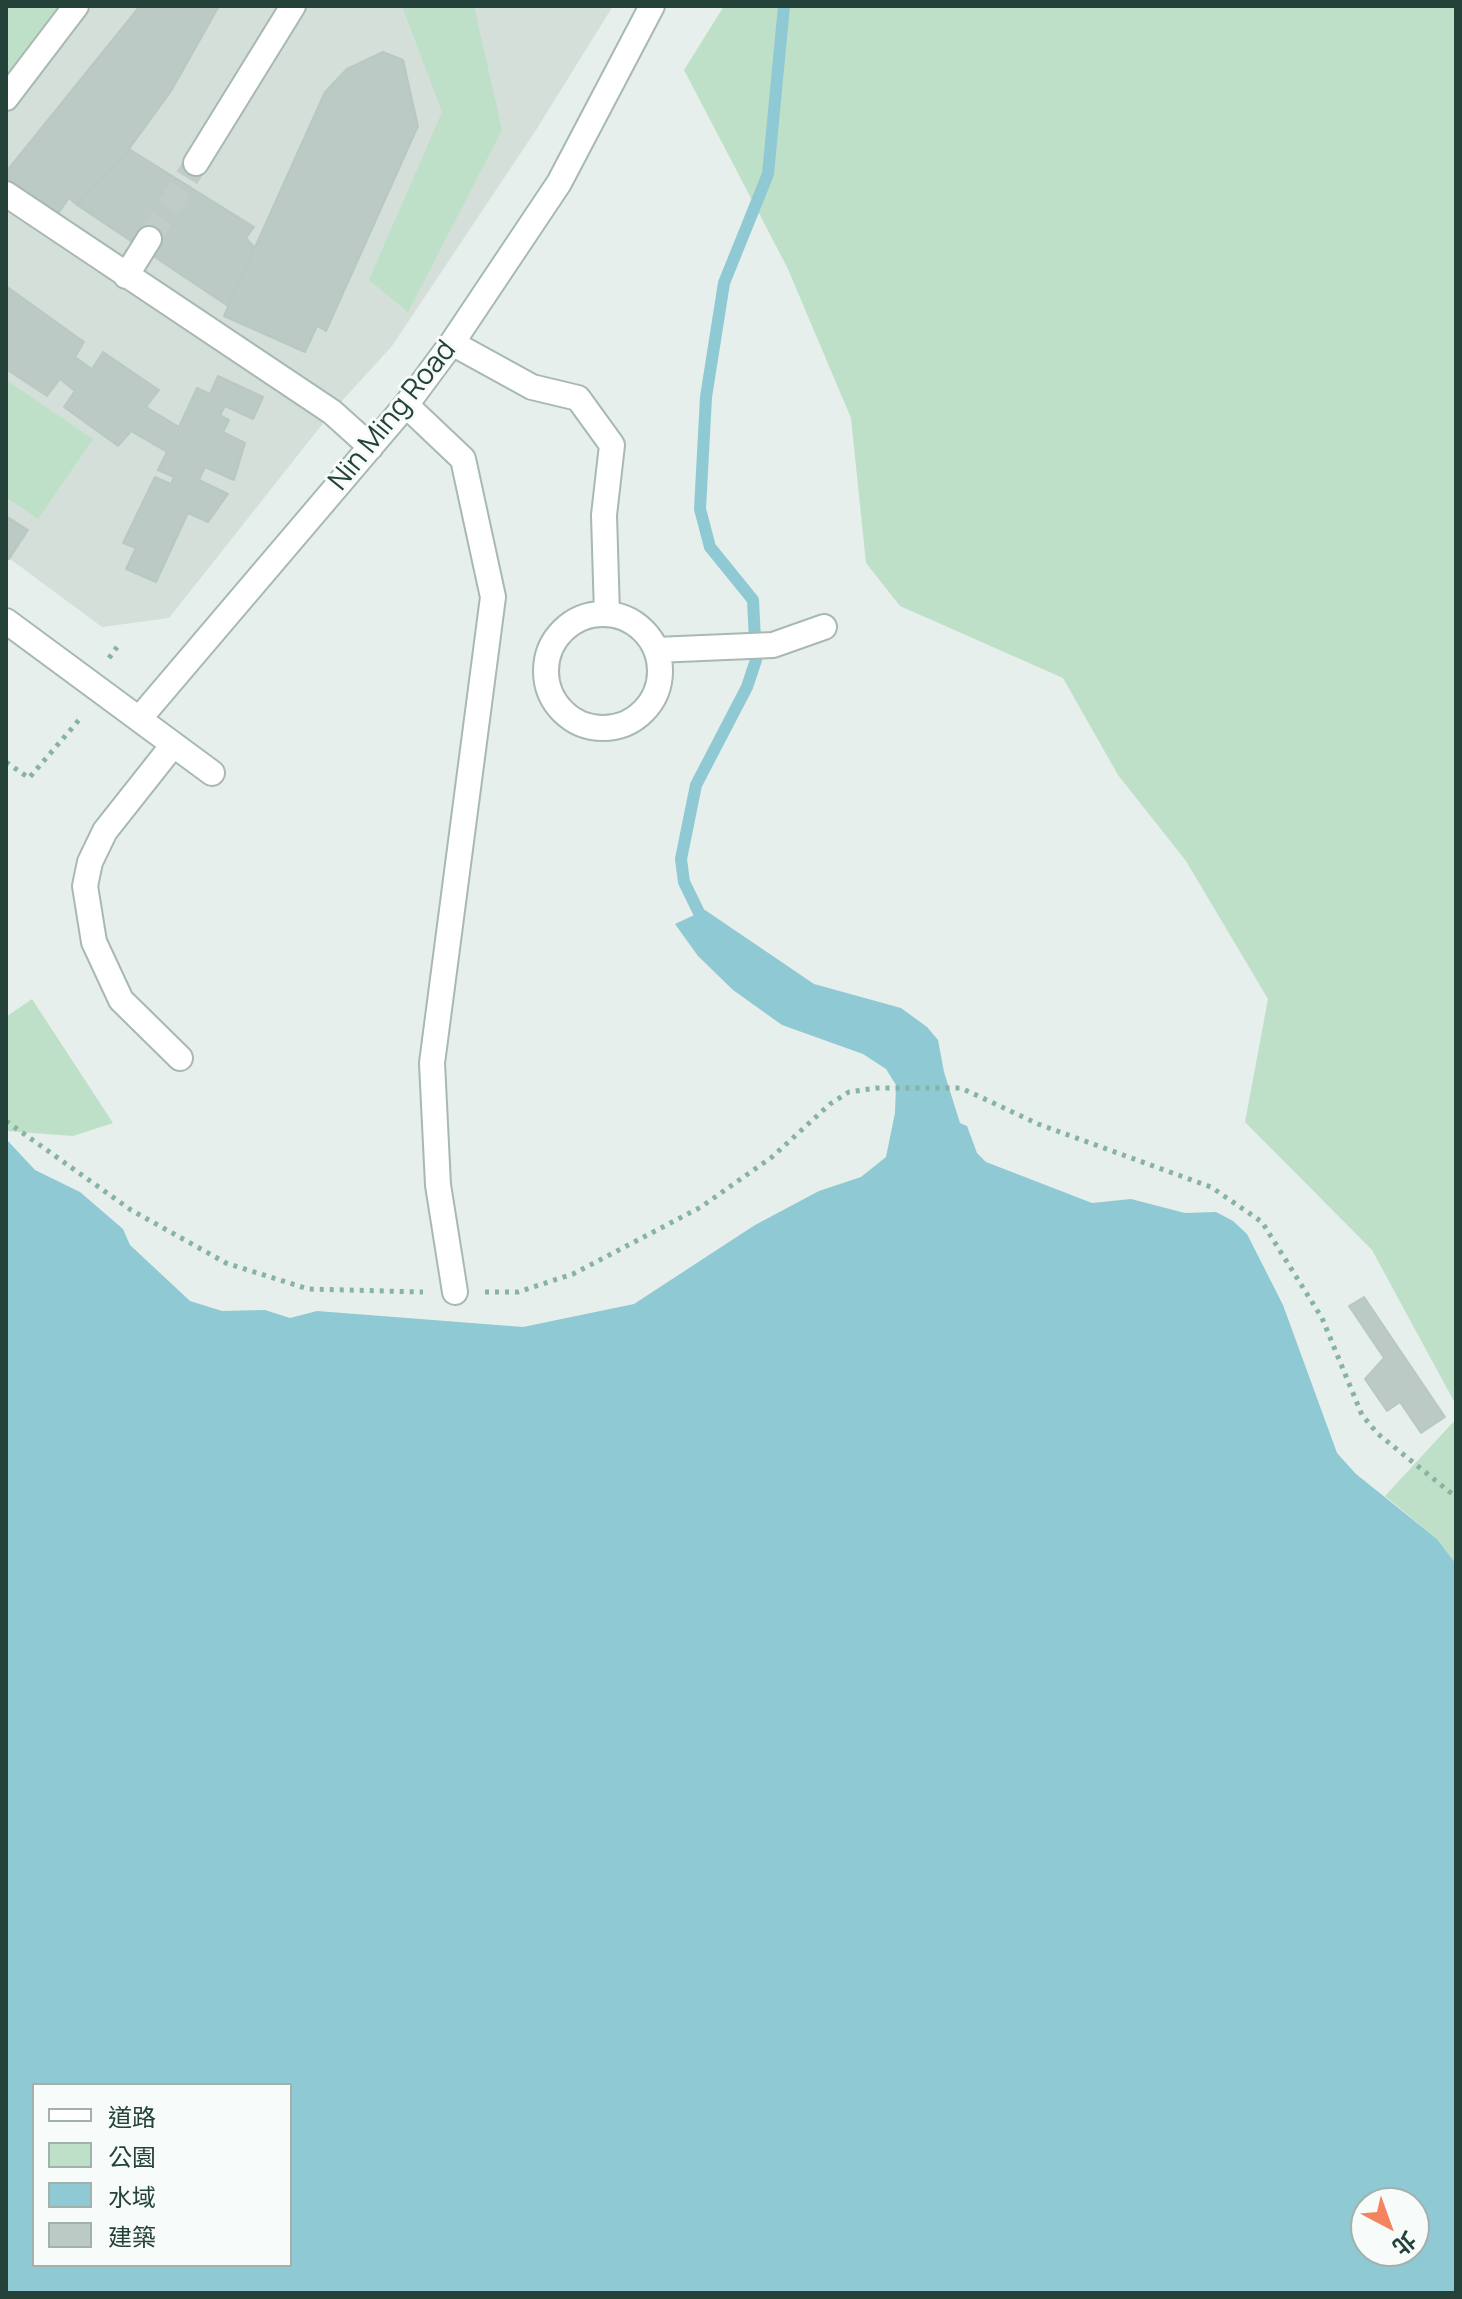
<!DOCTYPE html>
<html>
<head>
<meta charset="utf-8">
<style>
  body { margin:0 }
  #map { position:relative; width:1462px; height:2299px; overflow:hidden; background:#e6efeb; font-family:Manrope,"Noto Sans TC",sans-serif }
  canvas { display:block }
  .frame { position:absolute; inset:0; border:8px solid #24423a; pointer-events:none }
  .legend { position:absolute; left:32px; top:2083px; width:260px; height:184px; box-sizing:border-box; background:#f7fbf9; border:2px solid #a3b1ad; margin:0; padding:10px 14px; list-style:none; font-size:24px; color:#24423a }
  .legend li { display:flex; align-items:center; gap:16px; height:40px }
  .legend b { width:40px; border:2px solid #a3b1ad }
  .north { position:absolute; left:1350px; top:2187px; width:80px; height:80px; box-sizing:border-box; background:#f7fbf9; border:2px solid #a3b1ad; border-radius:50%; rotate:139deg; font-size:22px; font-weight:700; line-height:32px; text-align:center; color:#24423a }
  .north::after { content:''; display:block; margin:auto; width:28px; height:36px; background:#f4845f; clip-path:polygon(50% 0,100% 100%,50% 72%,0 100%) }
</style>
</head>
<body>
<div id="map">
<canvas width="1462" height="2299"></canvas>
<div class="frame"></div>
<ul class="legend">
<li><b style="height:10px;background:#fff"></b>道路</li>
<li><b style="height:22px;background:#bfe0c8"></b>公園</li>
<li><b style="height:22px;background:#8ec9d4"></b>水域</li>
<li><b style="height:22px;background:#bbcac4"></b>建築</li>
</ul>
<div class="north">北</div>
</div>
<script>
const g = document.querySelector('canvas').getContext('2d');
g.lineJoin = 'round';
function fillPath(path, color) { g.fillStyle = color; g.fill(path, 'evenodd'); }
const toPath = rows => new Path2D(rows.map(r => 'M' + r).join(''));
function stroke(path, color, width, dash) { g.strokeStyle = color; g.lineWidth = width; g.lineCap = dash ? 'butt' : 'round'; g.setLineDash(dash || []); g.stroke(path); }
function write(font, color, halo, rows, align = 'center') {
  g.font = font + ' Manrope,sans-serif'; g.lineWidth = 6; g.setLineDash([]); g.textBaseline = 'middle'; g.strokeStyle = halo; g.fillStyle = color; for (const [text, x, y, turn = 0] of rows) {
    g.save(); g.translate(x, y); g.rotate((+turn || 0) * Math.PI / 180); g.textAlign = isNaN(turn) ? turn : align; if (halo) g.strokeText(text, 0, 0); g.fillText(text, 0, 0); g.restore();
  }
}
fillPath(toPath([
  [6,6,613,6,536,130,392,346,332,412,169,618,102,627,6,556]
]), '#d4dfda');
fillPath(toPath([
  [6,6,84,6,6,107],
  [402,6,474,6,502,130,408,312,369,280,442,112],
  [724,6,1456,6,1456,1405,1372,1250,1245,1122,1268,999,1186,861,1118,775,1063,678,900,606,866,563,851,418,787,267,684,70],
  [6,380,93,439,38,519,6,497],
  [32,999,113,1123,73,1136,6,1131,6,1017],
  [1456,1419,1456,1564,1437,1539,1385,1496]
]), '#bfe0c8');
fillPath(toPath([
  [705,910,814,984,901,1008,927,1027,938,1040,944,1072,960,1123,967,1126,977,1153,986,1162,1092,1203,1131,1199,1185,1213,1216,1212,1233,1221,1247,1234,1283,1305,1337,1453,1356,1474,1437,1539,1456,1564,1456,2293,6,2293,6,1139,35,1170,80,1192,123,1229,130,1245,190,1301,222,1311,265,1310,290,1318,317,1311,523,1327,634,1304,755,1225,819,1191,861,1177,886,1157,895,1113,896,1085,886,1069,863,1054,782,1025,733,990,698,956,675,924],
  [34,2085,290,2085,290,2265,34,2265],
  [1366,2203,1414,2203,1414,2251,1366,2251]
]), '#8ec9d4');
stroke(toPath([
  [706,927,684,882,681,859,696,785,747,687,756,660,753,600,710,547,700,509,706,397,724,283,768,174,784,6]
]), '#8ec9d4', 12);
const building = toPath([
  [140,6,219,6,171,91,129,149,77,205,69,198,57,215,6,182,6,172,140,6],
  [383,52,403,60,418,126,326,331,317,326,305,352,224,316,325,92,347,69,383,52],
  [129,149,254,227,246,238,255,248,228,306,77,205,129,149],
  [6,286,84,342,75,357,92,369,103,352,159,390,146,407,179,427,197,388,210,394,218,376,263,397,253,419,225,406,220,415,229,420,223,432,245,443,234,480,205,467,199,480,228,494,208,522,188,513,156,582,126,569,136,548,123,543,155,477,171,484,174,477,158,470,167,452,131,431,118,446,64,407,75,391,60,379,47,396,6,369,6,286],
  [6,516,28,530,9,559,6,556,6,516],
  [1364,1297,1445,1417,1421,1433,1400,1402,1387,1411,1365,1379,1384,1358,1349,1306,1364,1297]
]);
fillPath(building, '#bbcac4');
stroke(building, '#b8c9c2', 2);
stroke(toPath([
  [149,239,196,163]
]), '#bfccc8', 24, [24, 12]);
const minor = toPath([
  [6,98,76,6],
  [196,163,293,6],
  [6,194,332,412,371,447],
  [126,276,149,239],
  [452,343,532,387,578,398,612,445,604,515,607,614],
  [406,405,463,459,493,597,432,1063,438,1185,455,1292],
  '546 671a57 57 0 1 1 114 0a57 57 0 1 1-114 0Z',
  [6,621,212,773],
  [656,650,773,645,824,627],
  [139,719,406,405,452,343,559,183,652,6],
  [173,745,105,831,90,862,85,886,94,942,121,1000,180,1058]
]);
stroke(minor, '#a8b8b2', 28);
stroke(toPath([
  [109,658,117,647],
  [6,762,29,778,79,720],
  [6,1121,131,1210,226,1263,308,1289,423,1292],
  [485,1292,518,1292,573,1274,701,1207,772,1157,830,1104,849,1092,876,1088,961,1088,1038,1124,1211,1187,1262,1222,1322,1318,1362,1415,1378,1434,1456,1497]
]), '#86b3a5', 5, [4, 6]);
stroke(minor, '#fff', 24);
write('28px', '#24423a', '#f7fbf9', [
  ["Nin Ming Road",393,416,-51]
]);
</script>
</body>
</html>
